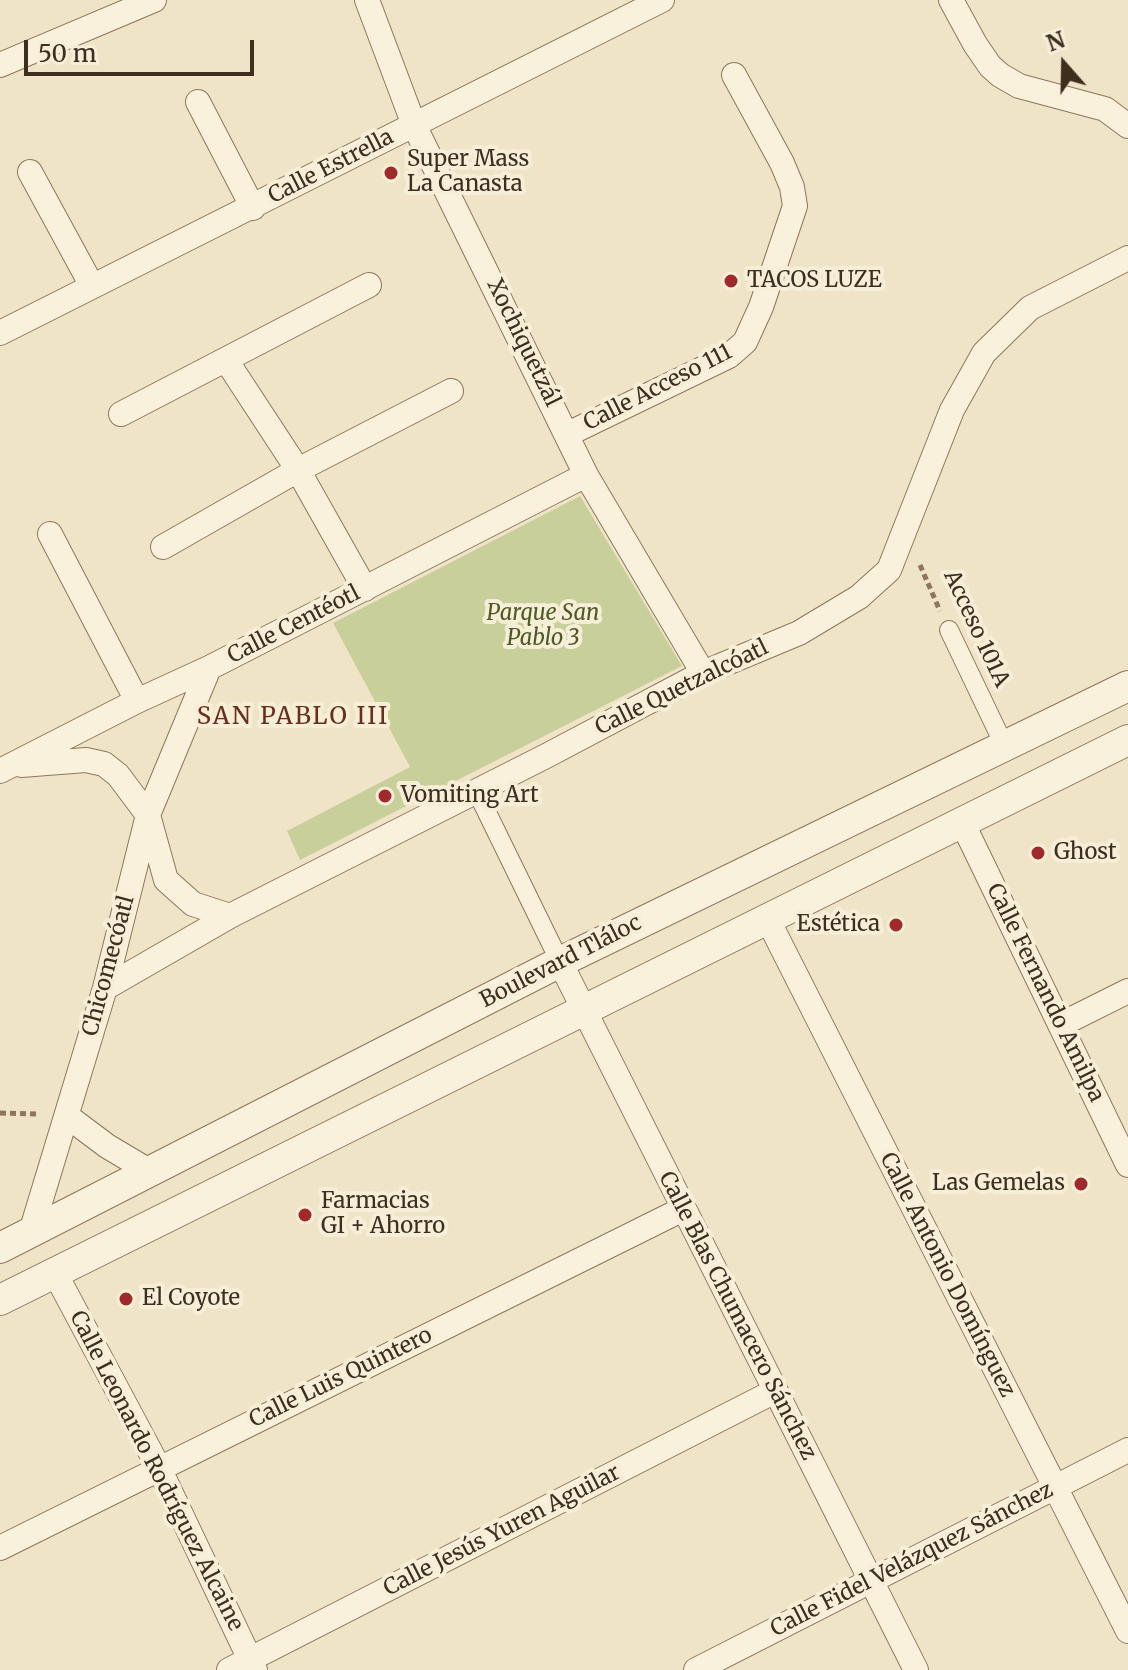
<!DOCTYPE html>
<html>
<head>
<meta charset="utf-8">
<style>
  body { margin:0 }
  #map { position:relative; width:1128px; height:1670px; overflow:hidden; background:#f0e4c8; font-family:Merriweather,serif }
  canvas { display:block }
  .north { position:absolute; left:1024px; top:24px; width:80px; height:80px; -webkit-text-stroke:6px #f7eed8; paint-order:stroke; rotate:340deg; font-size:22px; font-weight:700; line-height:32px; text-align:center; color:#3d2e20 }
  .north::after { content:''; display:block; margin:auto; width:28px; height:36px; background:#3d2e20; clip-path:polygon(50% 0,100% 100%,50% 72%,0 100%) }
  .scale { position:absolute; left:24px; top:40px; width:230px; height:36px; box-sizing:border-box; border:4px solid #3d2e20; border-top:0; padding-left:10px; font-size:24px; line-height:28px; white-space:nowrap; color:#3d2e20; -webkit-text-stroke:6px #f7eed8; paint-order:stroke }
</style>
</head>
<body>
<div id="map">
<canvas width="1128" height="1670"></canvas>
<div class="north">N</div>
<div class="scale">50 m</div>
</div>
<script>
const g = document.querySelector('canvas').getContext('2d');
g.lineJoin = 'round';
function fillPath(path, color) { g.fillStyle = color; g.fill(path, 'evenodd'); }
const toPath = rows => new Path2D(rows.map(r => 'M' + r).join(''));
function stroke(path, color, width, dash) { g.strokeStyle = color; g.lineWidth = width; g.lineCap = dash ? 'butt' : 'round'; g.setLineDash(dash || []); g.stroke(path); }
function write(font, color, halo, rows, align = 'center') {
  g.font = font + ' Merriweather,serif'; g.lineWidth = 8; g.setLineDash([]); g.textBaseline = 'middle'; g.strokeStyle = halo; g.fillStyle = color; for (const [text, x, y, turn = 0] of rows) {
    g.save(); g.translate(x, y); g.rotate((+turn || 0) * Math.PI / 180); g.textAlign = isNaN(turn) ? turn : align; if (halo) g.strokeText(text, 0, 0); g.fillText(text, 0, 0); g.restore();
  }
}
fillPath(toPath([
  [580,496,682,666,300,860,287,831,410,767,333,623]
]), '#c9cf9b');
const pedestrian = toPath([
  [949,630,1005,747],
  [476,790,560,962]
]);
const minor = toPath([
  [367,0,414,125,586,475,703,673],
  [951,0,975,44,990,66,1000,75,1019,86,1105,109,1128,126],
  [0,65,154,0],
  [198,102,253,208],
  [30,172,92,286],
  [0,333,662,0],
  [226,360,298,470,365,589],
  [121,414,369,285],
  [568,434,729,356,745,342,761,307,795,206,792,187,782,163,734,75],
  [50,534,137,701],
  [163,547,298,470,451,391],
  [21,765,86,760,104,764,118,775,148,815,166,880,193,904,230,916],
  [0,771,137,701,209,668,586,475],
  [962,822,1128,1165],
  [767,918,1128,1631],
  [560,962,916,1670],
  [105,988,230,916,548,755,703,673,799,633,859,597,889,570,952,410,984,353,1030,308,1128,258],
  [1060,1025,1128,991],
  [67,1116,107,1146,149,1171],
  [31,1232,105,988,148,815,209,668],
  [55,1273,159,1468,255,1670],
  [0,1548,683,1209],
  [229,1670,775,1391],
  [696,1670,1128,1450]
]);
const tertiary = toPath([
  [0,1248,560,962,1128,686],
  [0,1300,1128,740]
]);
stroke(pedestrian, '#8d765c', 20);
stroke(minor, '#8d765c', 26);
stroke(tertiary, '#8d765c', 32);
stroke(toPath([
  [920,565,940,611],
  [0,1113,39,1114]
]), '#8d765c', 5, [6, 4]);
stroke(pedestrian, '#faf1dc', 18);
stroke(minor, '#faf1dc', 24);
stroke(tertiary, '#faf1dc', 30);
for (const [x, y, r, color] of [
  [391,173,8,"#9e2a2b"],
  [731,281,8,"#9e2a2b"],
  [385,796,8,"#9e2a2b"],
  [1038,853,8,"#9e2a2b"],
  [896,925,8,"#9e2a2b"],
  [1081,1184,8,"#9e2a2b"],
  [305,1215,8,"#9e2a2b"],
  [126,1299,8,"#9e2a2b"]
]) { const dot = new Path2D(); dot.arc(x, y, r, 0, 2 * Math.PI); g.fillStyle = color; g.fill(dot); stroke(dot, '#f7eed8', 3); }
write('22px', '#3d2e20', '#f7eed8', [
  ["Super Mass",407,160],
  ["La Canasta",407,185],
  ["TACOS LUZE",747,281],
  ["Vomiting Art",401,796],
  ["Ghost",1054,853],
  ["Estética",880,925,"right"],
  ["Las Gemelas",1065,1184,"right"],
  ["Farmacias",321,1202],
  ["GI + Ahorro",321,1227],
  ["El Coyote",142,1299]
], 'left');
write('22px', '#3d2e20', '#f7eed8', [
  ["Calle Estrella",331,167,-27],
  ["Xochiquetzál",523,343,64],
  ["Calle Acceso 111",658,388,-27],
  ["Calle Centéotl",294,625,-27],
  ["Acceso 101A",976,629,65],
  ["Calle Quetzalcóatl",682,688,-26],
  ["Boulevard Tláloc",561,962,-27],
  ["Chicomecóatl",109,966,-75],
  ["Calle Fernando Amilpa",1045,993,64],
  ["Calle Antonio Domínguez",947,1275,63],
  ["Calle Blas Chumacero Sánchez",737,1316,63],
  ["Calle Luis Quintero",341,1378,-26],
  ["Calle Leonardo Rodríguez Alcaine",156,1471,63],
  ["Calle Jesús Yuren Aguilar",502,1531,-27],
  ["Calle Fidel Velázquez Sánchez",912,1560,-27]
]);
write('italic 22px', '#4d5a26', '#f7eed8', [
  ["Parque San",543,614],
  ["Pablo 3",543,639]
]);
g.letterSpacing = '2px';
write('24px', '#6b2e1e', '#f7eed8', [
  ["SAN PABLO III",293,717]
]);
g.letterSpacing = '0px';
</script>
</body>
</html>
